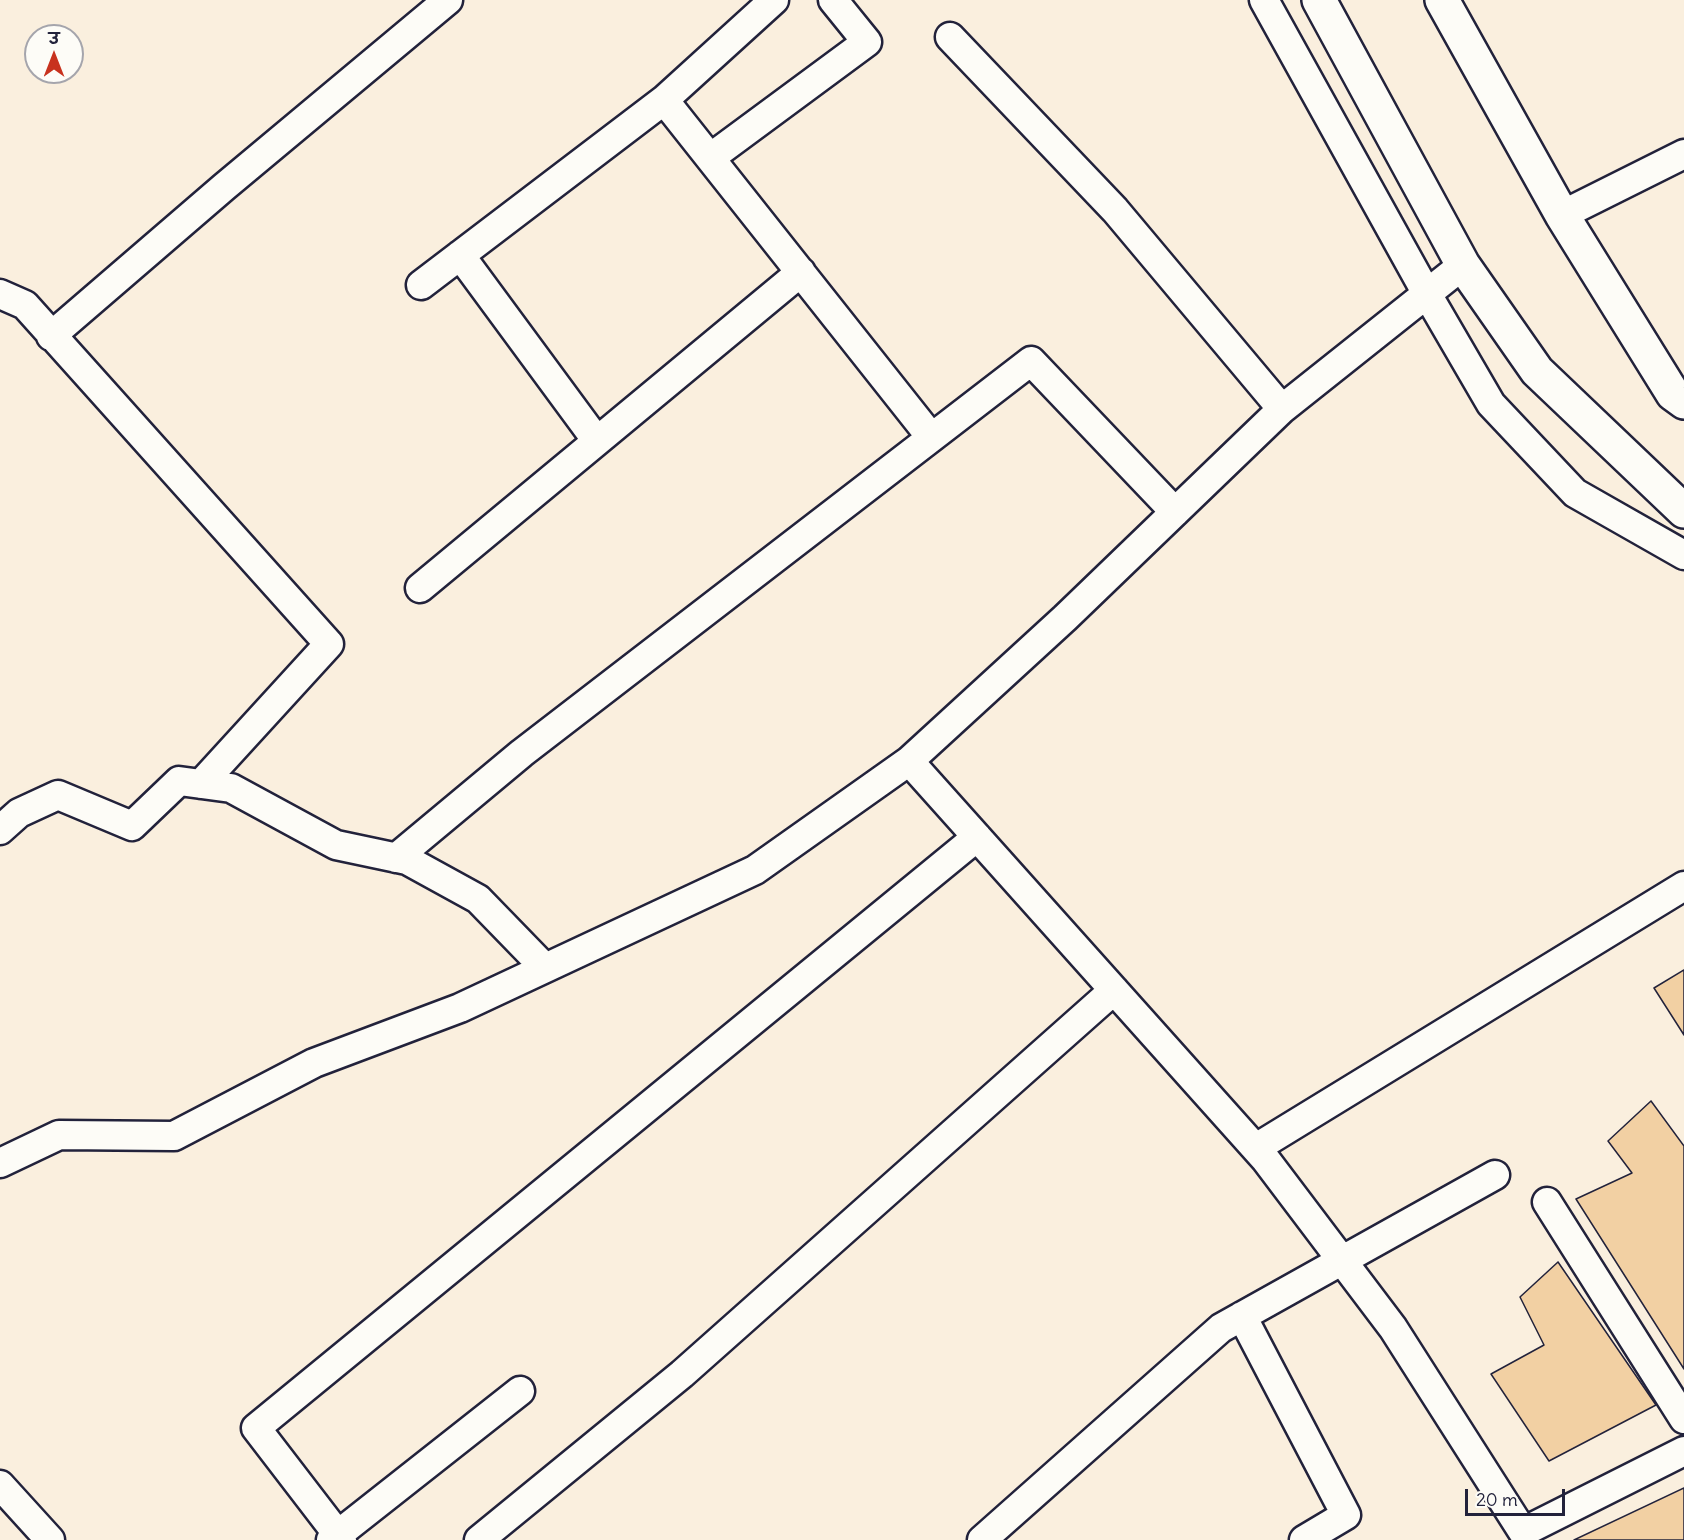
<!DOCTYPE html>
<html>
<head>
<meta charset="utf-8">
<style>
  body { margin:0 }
  #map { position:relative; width:1684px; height:1540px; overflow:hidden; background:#faefde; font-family:Delius,"Playpen Sans Deva",sans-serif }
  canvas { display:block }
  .north { position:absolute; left:24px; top:24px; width:60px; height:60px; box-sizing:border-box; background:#fdfcf7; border:2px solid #a5a5ac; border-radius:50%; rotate:0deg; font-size:16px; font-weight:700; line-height:24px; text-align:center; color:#22223b }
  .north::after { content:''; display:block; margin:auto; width:21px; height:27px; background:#c8321e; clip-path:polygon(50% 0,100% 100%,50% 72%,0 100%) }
  .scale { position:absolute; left:1465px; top:1489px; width:100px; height:27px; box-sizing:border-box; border:3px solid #22223b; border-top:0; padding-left:8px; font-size:18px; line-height:21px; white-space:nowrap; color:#22223b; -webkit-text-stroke:4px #fdfcf7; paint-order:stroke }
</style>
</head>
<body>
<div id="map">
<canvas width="1684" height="1540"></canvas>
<div class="north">उ</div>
<div class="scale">20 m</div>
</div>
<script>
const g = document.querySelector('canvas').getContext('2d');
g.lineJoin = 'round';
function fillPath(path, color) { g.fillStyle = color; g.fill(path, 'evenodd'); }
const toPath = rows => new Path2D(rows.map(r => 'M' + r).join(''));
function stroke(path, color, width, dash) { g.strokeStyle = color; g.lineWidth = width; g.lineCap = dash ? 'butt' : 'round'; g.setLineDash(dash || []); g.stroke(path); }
const building = toPath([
  [1684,970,1684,1035,1654,988,1684,970],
  [1651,1101,1684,1146,1684,1369,1576,1199,1632,1173,1608,1141,1651,1101],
  [1558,1262,1656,1405,1549,1461,1491,1374,1544,1345,1520,1297,1558,1262],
  [1684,1488,1684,1540,1574,1540,1684,1488]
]);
fillPath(building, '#f2d0a3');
stroke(building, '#22223b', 1.5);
const street = toPath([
  [1264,0,1427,294,1491,404,1575,493,1684,555],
  [950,37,1115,210,1282,409],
  [664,100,931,437],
  [710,158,867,42,833,0],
  [1562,215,1684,154],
  [460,255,597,441],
  [421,285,664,100,774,0],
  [0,294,25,305,329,644,201,784],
  [51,336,224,187,448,0],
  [420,588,801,272],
  [909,761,1266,1160,1393,1328,1523,1532,1684,1451],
  [0,830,19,813,58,795,132,826,179,781,231,788,336,845,407,860,478,899,545,968],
  [396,858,522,753,1031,361,1175,512],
  [1256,1148,1684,886],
  [0,1163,59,1135,174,1136,314,1063,460,1008,755,870,909,761,1065,618,1282,409,1463,265],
  [1547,1202,1684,1419],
  [1242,1316,1346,1515,1304,1540],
  [0,1485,50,1540],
  [331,1540,520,1391],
  [342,1540,256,1428,977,837],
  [479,1540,682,1374,1114,990],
  [982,1540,1221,1328,1495,1175]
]);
const secondary = toPath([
  [1319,0,1463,265,1537,371,1684,511],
  [1442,0,1562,215,1673,394,1684,402]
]);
stroke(street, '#22223b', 33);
stroke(secondary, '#22223b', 38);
stroke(street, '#fdfcf7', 28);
stroke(secondary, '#fdfcf7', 33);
</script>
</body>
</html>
